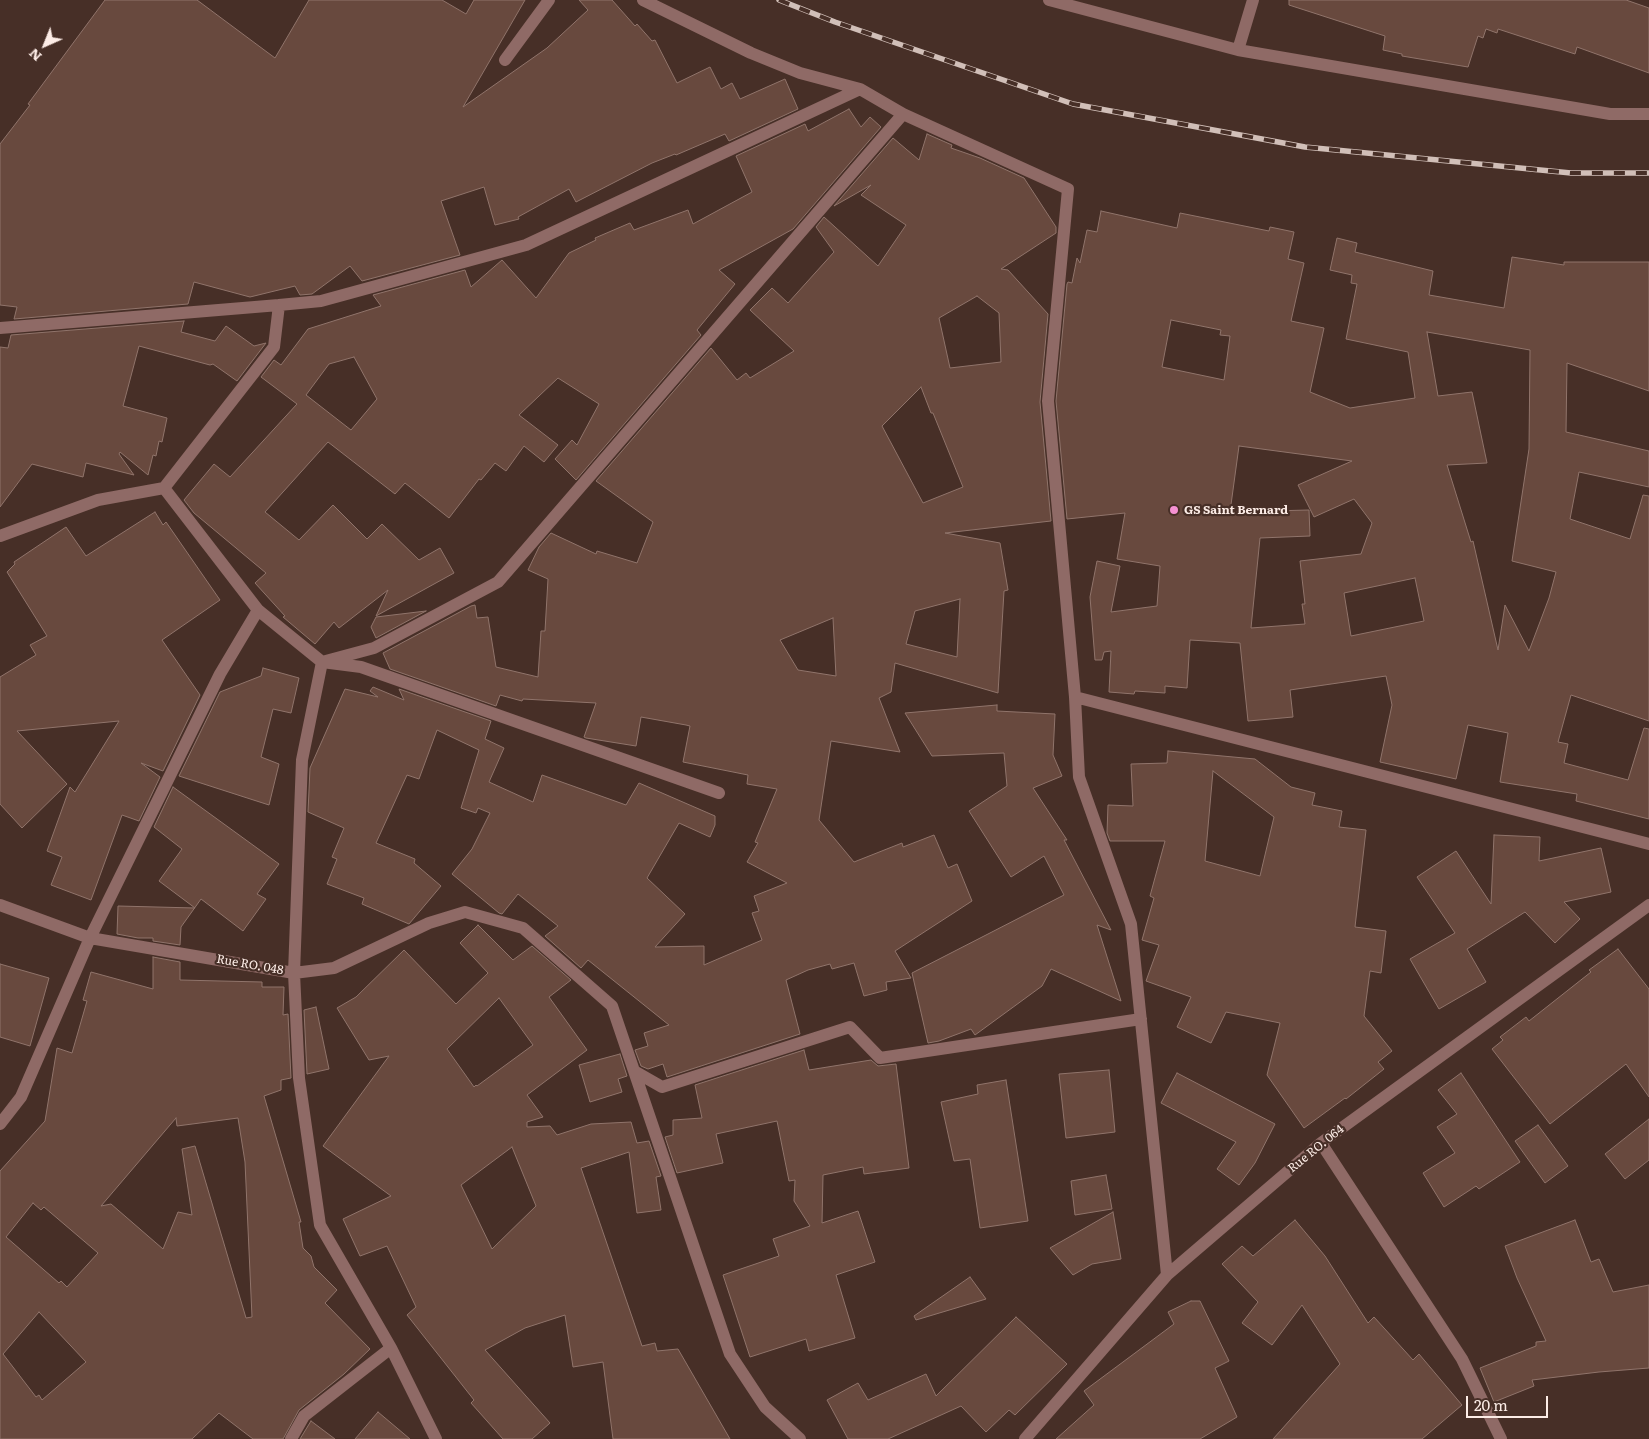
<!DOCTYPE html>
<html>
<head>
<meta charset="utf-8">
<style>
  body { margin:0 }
  #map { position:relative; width:1649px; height:1439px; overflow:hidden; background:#472f27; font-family:Literata,serif }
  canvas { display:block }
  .north { position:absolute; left:20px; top:20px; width:50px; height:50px; -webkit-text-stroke:4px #472f27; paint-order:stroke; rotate:224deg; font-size:14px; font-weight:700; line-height:20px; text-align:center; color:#fcece6 }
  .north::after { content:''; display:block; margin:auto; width:18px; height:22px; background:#fcece6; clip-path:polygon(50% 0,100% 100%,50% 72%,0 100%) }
  .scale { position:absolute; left:1466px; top:1396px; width:82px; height:22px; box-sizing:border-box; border:2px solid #fcece6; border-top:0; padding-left:6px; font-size:15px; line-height:18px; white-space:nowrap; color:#fcece6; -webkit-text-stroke:4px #472f27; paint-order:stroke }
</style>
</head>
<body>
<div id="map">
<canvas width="1649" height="1439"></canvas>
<div class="north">N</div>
<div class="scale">20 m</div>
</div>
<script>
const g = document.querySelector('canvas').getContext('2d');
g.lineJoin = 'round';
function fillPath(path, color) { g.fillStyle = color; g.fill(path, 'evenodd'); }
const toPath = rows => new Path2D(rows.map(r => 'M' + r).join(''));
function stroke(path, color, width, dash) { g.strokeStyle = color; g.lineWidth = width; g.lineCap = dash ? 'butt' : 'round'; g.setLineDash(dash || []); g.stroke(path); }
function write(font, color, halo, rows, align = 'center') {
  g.font = font + ' Literata,serif'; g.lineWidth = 4.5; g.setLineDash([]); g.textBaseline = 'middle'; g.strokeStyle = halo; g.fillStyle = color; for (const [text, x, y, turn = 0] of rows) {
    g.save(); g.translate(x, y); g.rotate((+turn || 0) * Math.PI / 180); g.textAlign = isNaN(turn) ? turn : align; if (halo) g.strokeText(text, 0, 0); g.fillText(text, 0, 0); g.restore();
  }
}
const building = toPath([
  [105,0,197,0,275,58,309,0,442,0,466,14,474,0,525,0,463,107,547,48,588,10,579,0,612,0,635,26,637,24,652,41,655,40,677,83,710,67,721,89,732,83,740,99,785,79,798,109,729,141,725,134,676,155,675,154,652,163,576,202,569,189,518,217,519,219,495,225,484,187,441,201,460,255,362,281,350,266,312,294,300,295,295,286,250,297,194,282,188,304,14,319,17,307,0,305,0,144,30,105,28,104,105,0],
  [1289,0,1626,0,1649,8,1649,73,1577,47,1575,54,1498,29,1497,33,1486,29,1483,38,1478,36,1468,67,1402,56,1402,54,1383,50,1385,36,1289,5,1289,0],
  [849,109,861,127,870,117,881,127,793,229,719,270,735,284,697,330,701,335,576,480,555,459,572,440,577,445,599,404,558,378,519,415,558,445,544,462,524,446,506,471,495,463,481,480,479,479,449,518,405,483,395,494,328,442,265,512,299,540,333,505,367,539,382,524,419,560,440,548,454,573,376,616,388,590,339,628,334,622,315,644,283,617,285,616,255,583,266,573,194,513,184,500,214,464,230,477,297,404,261,377,274,360,281,365,308,329,381,306,373,295,465,270,471,287,502,260,536,298,569,253,596,240,595,238,630,223,634,230,688,210,693,224,752,192,736,156,805,124,808,131,849,109],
  [354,357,377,399,351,430,306,395,329,364,354,357],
  [927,134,952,145,951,148,980,158,1024,178,1056,227,1056,233,1001,269,1008,270,1048,314,1040,402,1051,521,945,533,1000,543,1008,590,1004,591,998,693,895,663,891,692,879,698,900,752,831,741,819,820,854,862,902,843,903,847,934,835,948,868,957,864,972,901,895,951,911,978,886,982,887,990,864,996,854,963,832,969,830,964,808,970,786,980,800,1034,667,1077,663,1064,648,1069,641,1066,635,1050,648,1046,644,1033,669,1025,588,960,581,968,545,936,558,926,518,894,502,914,499,913,452,874,472,849,490,813,478,808,476,813,461,808,479,750,437,730,419,779,407,775,376,843,415,859,414,863,441,886,409,924,362,904,364,898,327,884,337,859,332,857,344,828,308,812,310,768,345,689,378,697,370,691,373,687,404,700,399,689,491,721,485,739,504,748,489,782,533,802,542,775,626,805,639,783,715,816,715,825,710,837,679,823,647,878,685,914,655,947,704,946,704,965,762,940,752,913,759,911,754,896,787,883,747,862,758,843,755,842,777,789,747,784,748,775,683,762,690,726,686,725,641,717,636,746,586,738,584,737,596,703,523,699,522,701,500,695,496,706,390,669,383,653,471,606,475,605,477,618,488,617,496,667,538,677,541,631,545,631,548,579,528,570,539,547,551,533,596,554,597,551,637,563,653,522,596,481,711,348,737,380,746,373,750,378,794,351,750,310,772,288,788,303,834,252,816,227,824,217,878,266,906,225,861,195,871,185,834,206,893,138,919,160,927,134],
  [977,296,999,313,1001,362,950,368,939,318,977,296],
  [921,387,931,413,933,413,963,487,923,503,882,426,921,387],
  [960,599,957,657,906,644,915,611,960,599],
  [833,618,836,676,798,670,780,640,833,618],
  [1101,211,1177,228,1180,213,1269,231,1270,227,1294,232,1288,259,1304,263,1291,321,1324,328,1310,392,1350,408,1415,398,1408,352,1346,339,1357,284,1351,283,1352,275,1330,270,1337,238,1357,243,1355,252,1433,271,1429,295,1504,308,1512,257,1564,265,1564,262,1649,262,1649,391,1567,363,1566,432,1649,451,1649,487,1579,472,1570,519,1630,539,1643,495,1649,496,1649,721,1571,695,1558,742,1568,744,1564,763,1628,780,1644,728,1649,729,1649,819,1576,801,1577,794,1500,782,1508,733,1468,725,1456,779,1380,762,1392,705,1386,676,1290,690,1293,717,1248,721,1240,643,1190,640,1187,688,1165,686,1165,693,1135,691,1134,694,1109,692,1111,651,1104,652,1102,660,1095,660,1090,597,1097,561,1120,566,1111,612,1157,606,1160,566,1117,559,1125,513,1067,519,1056,401,1067,284,1068,282,1072,283,1077,258,1080,263,1087,230,1097,232,1101,211],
  [1171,320,1221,330,1220,335,1230,336,1224,380,1162,367,1171,320],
  [1427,332,1530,350,1529,449,1512,561,1556,572,1549,598,1529,651,1505,605,1498,650,1473,541,1471,542,1447,465,1487,463,1472,392,1438,396,1427,332],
  [1239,446,1352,461,1298,485,1314,517,1354,499,1372,523,1361,554,1300,561,1305,604,1302,604,1305,624,1251,628,1260,538,1310,536,1309,510,1230,512,1239,446],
  [1415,578,1424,621,1351,636,1344,593,1415,578],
  [184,321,181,332,215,341,226,326,254,346,266,343,237,381,213,364,210,365,139,346,123,406,167,418,162,442,159,441,156,456,153,455,148,475,120,452,119,454,134,475,86,463,83,477,32,464,0,507,0,347,8,348,11,335,184,321],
  [155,512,163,525,166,522,220,600,162,640,200,695,163,771,141,763,160,777,139,821,122,815,91,900,51,885,62,857,47,851,70,787,75,792,119,721,17,731,67,784,22,828,0,804,0,677,36,655,30,645,47,636,7,572,15,564,14,562,66,527,86,556,155,512],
  [426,611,376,638,371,627,376,617,426,611],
  [263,668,299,678,291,713,273,709,261,757,279,764,269,805,179,776,220,692,261,676,263,668],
  [997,705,997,711,1055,714,1053,755,1062,776,1033,788,1067,840,1064,840,1111,930,1097,925,1121,1001,1051,969,1042,986,975,1035,971,1029,939,1041,928,1043,912,973,1064,895,1044,856,1011,877,969,811,1007,786,1004,753,932,756,905,713,997,705],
  [1168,751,1255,759,1291,787,1315,793,1312,805,1342,811,1339,827,1366,830,1355,927,1386,931,1381,973,1370,971,1364,1016,1392,1051,1378,1062,1384,1069,1346,1099,1345,1098,1304,1128,1267,1075,1280,1023,1226,1012,1211,1043,1177,1027,1191,997,1146,981,1159,945,1142,940,1154,898,1150,896,1165,841,1110,841,1107,833,1108,805,1133,806,1131,764,1167,763,1168,751],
  [1213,771,1274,817,1260,876,1205,861,1213,771],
  [173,787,279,864,257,894,266,899,243,931,201,899,181,927,180,945,153,941,153,938,138,938,117,934,118,906,195,908,159,881,182,849,154,827,173,787],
  [1494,835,1540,837,1539,861,1601,848,1611,892,1564,902,1580,919,1555,943,1525,912,1467,949,1486,982,1439,1009,1410,959,1455,933,1417,877,1456,851,1491,904,1494,835],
  [478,925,513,960,532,946,571,980,549,997,587,1050,527,1095,543,1117,527,1122,527,1127,550,1126,557,1135,591,1124,631,1122,637,1143,649,1141,661,1176,656,1177,661,1210,637,1213,629,1152,581,1168,642,1346,655,1343,657,1351,678,1349,730,1439,613,1439,603,1362,573,1367,565,1315,525,1328,485,1350,550,1423,532,1439,503,1439,471,1403,474,1400,407,1315,416,1307,387,1246,360,1256,343,1219,391,1196,323,1146,389,1056,369,1060,337,1008,356,997,404,950,456,1004,488,973,460,943,478,925],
  [499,998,533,1045,477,1086,476,1085,474,1087,447,1049,499,998],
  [512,1147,536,1206,492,1249,461,1185,512,1147],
  [1618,949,1649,989,1649,1097,1626,1064,1550,1124,1492,1049,1503,1040,1500,1037,1526,1017,1529,1021,1591,972,1589,970,1618,949],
  [153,957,180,962,180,980,262,982,262,987,284,987,283,1015,288,1014,291,1078,281,1080,281,1090,264,1096,301,1222,299,1222,303,1248,311,1256,314,1267,337,1290,325,1303,370,1349,344,1374,299,1410,283,1439,253,1439,219,1413,192,1439,0,1439,0,1171,45,1121,57,1048,72,1053,87,1001,83,1000,91,972,153,989,153,957],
  [176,1118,177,1126,238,1118,245,1162,252,1317,246,1318,195,1146,182,1149,192,1215,178,1212,163,1249,111,1204,101,1206,176,1118],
  [33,1203,41,1210,44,1207,98,1253,67,1287,61,1281,59,1283,6,1237,33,1203],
  [39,1312,86,1362,42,1400,39,1395,36,1397,3,1354,39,1312],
  [0,964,49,978,30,1046,0,1037,0,964],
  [316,1007,329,1069,307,1074,304,1010,316,1007],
  [804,1050,809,1070,871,1060,878,1066,896,1064,909,1168,864,1174,863,1167,823,1175,822,1223,858,1211,875,1262,836,1275,855,1338,809,1351,806,1339,750,1357,723,1275,779,1256,773,1239,810,1226,794,1201,795,1180,789,1181,777,1121,716,1134,723,1163,677,1173,665,1137,673,1135,673,1120,702,1118,695,1085,804,1050],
  [620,1054,627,1076,618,1079,622,1092,590,1102,579,1065,620,1054],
  [1109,1070,1115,1132,1066,1138,1059,1074,1109,1070],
  [1177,1073,1275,1124,1255,1163,1239,1185,1217,1169,1236,1142,1161,1103,1177,1073],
  [1461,1073,1520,1162,1479,1189,1476,1186,1444,1207,1423,1173,1455,1153,1437,1127,1457,1114,1438,1090,1461,1073],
  [1006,1080,1028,1221,980,1228,970,1159,954,1161,941,1102,978,1094,977,1085,1006,1080],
  [1649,1119,1649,1160,1625,1179,1605,1154,1649,1119],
  [1538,1125,1568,1166,1545,1183,1515,1141,1538,1125],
  [1106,1175,1112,1209,1075,1215,1071,1181,1106,1175],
  [1113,1212,1121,1259,1092,1264,1073,1275,1050,1248,1113,1212],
  [1295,1220,1325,1256,1368,1323,1374,1317,1413,1360,1419,1354,1462,1405,1422,1439,1273,1439,1340,1364,1302,1305,1272,1345,1242,1323,1258,1302,1222,1264,1242,1246,1253,1256,1295,1220],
  [1575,1220,1591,1262,1599,1259,1613,1292,1649,1285,1649,1368,1599,1372,1532,1380,1534,1386,1494,1402,1480,1368,1536,1346,1536,1342,1546,1341,1517,1278,1505,1246,1575,1220],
  [970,1277,986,1299,916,1320,914,1316,970,1277],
  [1191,1301,1200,1301,1229,1361,1215,1368,1237,1417,1200,1439,1056,1439,1094,1405,1084,1391,1174,1324,1168,1312,1191,1301],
  [1016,1317,1067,1364,1015,1415,1009,1410,986,1432,961,1406,888,1439,848,1439,827,1400,858,1383,868,1400,926,1374,936,1396,1016,1317],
  [378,1412,410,1439,355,1439,378,1412],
  [311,1421,335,1439,300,1439,311,1421]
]);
fillPath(building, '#68493e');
stroke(building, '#90746b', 1);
stroke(toPath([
  [643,0,751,53,800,73,860,89],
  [1049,0,1238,50,1610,114,1649,114],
  [1238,50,1253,0],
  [505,60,549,0],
  [903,114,498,582,374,648,322,662,258,610,164,488,274,347,279,305,321,301,526,245,860,89,903,114,1068,189,1048,401,1075,697,1079,777,1131,924,1167,1275],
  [0,328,279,305],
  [0,536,98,500,164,488],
  [1075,697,1649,844],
  [0,905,90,938,294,973,334,968,429,923,465,912,523,928,612,1006,730,1354,765,1407,800,1439],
  [634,1071,662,1087,850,1027,880,1058,1141,1019],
  [0,1124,21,1097,90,938,220,674,258,610],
  [1321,1143,1462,1359,1501,1439],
  [291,1439,304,1416,391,1348],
  [436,1439,391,1348,320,1225,299,1078,294,973,302,760,322,662,361,667,719,793],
  [1025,1439,1167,1275,1321,1143,1649,905]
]), '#8f6a66', 12);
const rail = toPath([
  [779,0,835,22,1073,104,1305,147,1571,173,1649,173]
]);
stroke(rail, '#d1bfb8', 5.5);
stroke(rail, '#472f27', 4, [11]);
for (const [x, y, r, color] of [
  [1174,510,5,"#f591d2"]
]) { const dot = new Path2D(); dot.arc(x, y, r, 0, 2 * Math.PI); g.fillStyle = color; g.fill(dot); stroke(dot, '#472f27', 2); }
write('bold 12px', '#fcece6', '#472f27', [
  ["GS Saint Bernard",1184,510]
], 'left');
write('12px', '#fcece6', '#472f27', [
  ["Rue RO. 048",250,965,10],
  ["Rue RO. 064",1316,1149,-39]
]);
</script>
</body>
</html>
